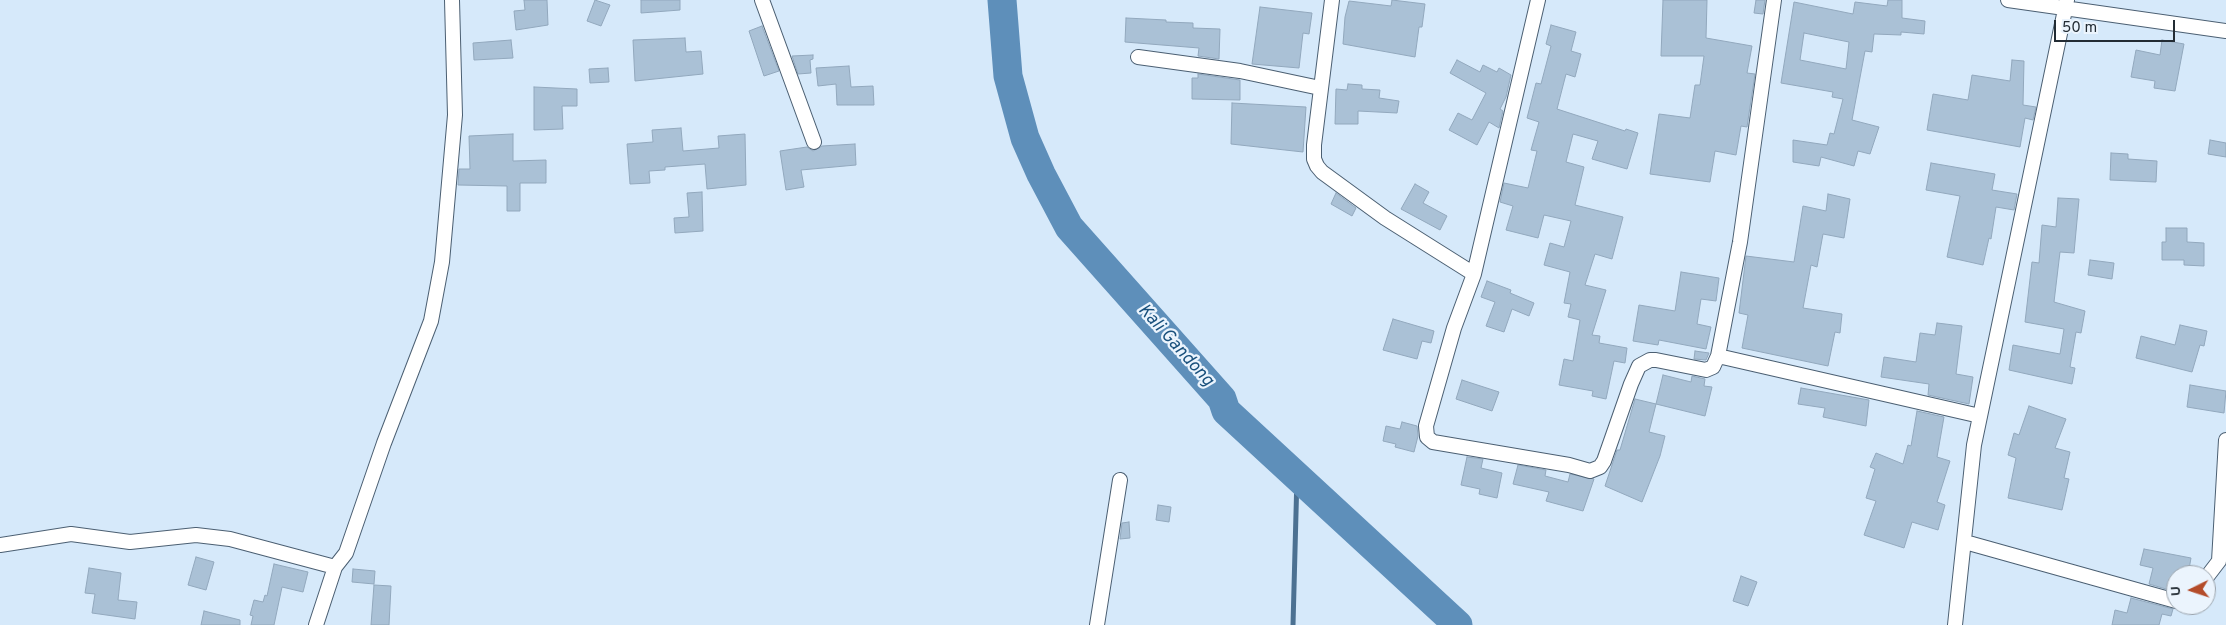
<!DOCTYPE html>
<html>
<head>
<meta charset="utf-8">
<style>
  body { margin:0 }
  #map { position:relative; width:2226px; height:625px; overflow:hidden; background:#d6e9fa; font-family:Overpass,sans-serif }
  canvas { display:block }
  .north { position:absolute; left:2166px; top:565px; width:50px; height:50px; box-sizing:border-box; background:#ebf4fd; border:1px solid #9ba4ad; border-radius:50%; rotate:266deg; font-size:14px; font-weight:700; line-height:20px; text-align:center; color:#232c34 }
  .north::after { content:''; display:block; margin:auto; width:18px; height:22px; background:#b44c2a; clip-path:polygon(50% 0,100% 100%,50% 72%,0 100%) }
  .scale { position:absolute; left:2054px; top:20px; width:121px; height:22px; box-sizing:border-box; border:2px solid #232c34; border-top:0; padding-left:6px; font-size:15px; line-height:18px; white-space:nowrap; color:#232c34; -webkit-text-stroke:4px #ebf4fd; paint-order:stroke }
</style>
</head>
<body>
<div id="map">
<canvas width="2226" height="625"></canvas>
<div class="north">U</div>
<div class="scale">50 m</div>
</div>
<script>
const g = document.querySelector('canvas').getContext('2d');
g.lineJoin = 'round';
const toPath = rows => new Path2D(rows.map(r => 'M' + r).join(''));
function stroke(path, color, width, dash) { g.strokeStyle = color; g.lineWidth = width; g.lineCap = dash ? 'butt' : 'round'; g.setLineDash(dash || []); g.stroke(path); }
function fillPath(path, color) { g.fillStyle = color; g.fill(path, 'evenodd'); }
function write(font, color, halo, rows, align = 'center') {
  g.font = font + ' Overpass,sans-serif'; g.lineWidth = 4.5; g.setLineDash([]); g.textBaseline = 'middle'; g.strokeStyle = halo; g.fillStyle = color; for (const [text, x, y, turn = 0] of rows) {
    g.save(); g.translate(x, y); g.rotate((+turn || 0) * Math.PI / 180); g.textAlign = isNaN(turn) ? turn : align; if (halo) g.strokeText(text, 0, 0); g.fillText(text, 0, 0); g.restore();
  }
}
stroke(toPath([
  [1293,625,1297,476]
]), '#4c7192', 5);
stroke(toPath([
  [1002,0,1008,76,1025,138,1041,174,1069,227,1222,399,1226,411,1458,625]
]), '#5e8fba', 29);
const building = toPath([
  [524,0,547,0,548,25,516,30,514,11,525,10,524,0],
  [595,0,610,5,601,26,587,21,595,0],
  [641,0,680,0,680,10,641,13,641,0],
  [1392,0,1425,4,1422,27,1419,27,1415,57,1343,44,1345,17,1349,1,1391,6,1392,0],
  [1663,0,1707,0,1706,38,1752,46,1747,73,1755,74,1747,127,1741,126,1736,155,1715,151,1710,182,1650,174,1659,114,1690,118,1695,85,1700,85,1704,56,1661,56,1663,0],
  [1756,0,1765,0,1763,14,1754,13,1756,0],
  [1888,0,1902,0,1902,18,1925,21,1924,34,1901,32,1901,35,1874,34,1872,52,1865,51,1852,120,1879,127,1870,154,1858,151,1854,166,1821,157,1819,166,1793,162,1793,140,1827,145,1830,133,1834,134,1843,99,1832,97,1833,92,1781,83,1794,2,1853,14,1855,2,1887,6,1888,0],
  [1804,33,1849,42,1846,69,1800,60,1804,33],
  [1260,7,1312,13,1309,34,1303,33,1299,68,1252,64,1260,7],
  [1126,18,1166,20,1166,22,1193,23,1193,28,1220,29,1219,59,1198,56,1199,48,1125,42,1126,18],
  [1551,25,1576,32,1571,51,1581,54,1575,77,1566,74,1557,109,1625,131,1626,129,1638,133,1627,169,1592,159,1598,141,1573,134,1566,162,1584,167,1575,205,1623,217,1612,259,1595,254,1585,285,1606,290,1592,335,1600,336,1599,343,1627,348,1625,363,1614,361,1606,399,1592,396,1593,391,1559,385,1564,359,1573,361,1580,320,1568,317,1571,304,1564,303,1570,272,1544,265,1550,243,1564,247,1571,221,1544,215,1538,238,1506,230,1513,206,1500,202,1504,183,1528,188,1537,151,1531,150,1539,122,1527,118,1536,83,1541,84,1551,46,1546,44,1551,25],
  [762,26,779,71,764,76,749,31,762,26],
  [685,38,686,52,701,51,703,74,635,81,633,40,685,38],
  [511,40,513,58,474,60,473,43,511,40],
  [2162,40,2184,44,2175,91,2154,88,2155,81,2131,77,2136,50,2160,55,2162,40],
  [813,55,813,59,810,60,811,73,798,74,792,56,813,55],
  [1457,60,1480,72,1483,65,1497,72,1499,68,1511,75,1506,97,1500,109,1503,111,1499,128,1489,122,1477,145,1449,130,1458,113,1472,120,1486,93,1450,73,1457,60],
  [2012,60,2024,61,2023,105,2036,107,2033,120,2025,118,2020,147,1927,130,1933,94,1968,100,1972,75,2010,81,2012,60],
  [849,66,851,87,873,86,874,105,837,105,836,84,818,86,816,68,849,66],
  [608,68,609,82,590,83,589,69,608,68],
  [1198,74,1240,80,1240,100,1192,99,1192,78,1198,78,1198,74],
  [1348,84,1362,85,1362,89,1380,90,1379,98,1399,101,1397,113,1358,111,1358,124,1335,124,1336,89,1347,90,1348,84],
  [534,87,577,89,577,106,562,106,563,129,534,130,534,87],
  [1232,103,1306,107,1303,152,1231,144,1232,103],
  [681,128,683,151,719,148,718,136,745,134,746,185,707,189,705,164,665,167,665,170,649,171,650,183,630,184,627,144,653,142,652,130,681,128],
  [513,134,513,161,546,160,546,183,520,183,520,211,507,211,507,186,458,185,459,169,470,169,469,136,513,134],
  [2210,140,2226,143,2226,157,2208,154,2210,140],
  [855,144,856,165,801,170,804,187,786,190,780,151,807,147,813,151,822,146,855,144],
  [2111,153,2128,154,2128,159,2157,161,2156,182,2110,180,2111,153],
  [1931,163,1995,174,1992,190,2017,194,2014,210,1996,207,1991,239,1989,238,1983,265,1947,257,1960,196,1926,190,1931,163],
  [1415,184,1429,192,1423,203,1447,216,1440,230,1401,209,1415,184],
  [702,192,703,231,675,233,674,218,689,217,687,193,702,192],
  [1336,193,1356,208,1352,216,1331,204,1336,193],
  [1828,194,1850,199,1844,238,1823,234,1817,267,1811,265,1803,308,1842,314,1840,333,1835,332,1828,366,1742,348,1748,315,1739,313,1746,256,1794,262,1803,206,1826,211,1828,194],
  [2058,198,2079,199,2074,253,2060,252,2054,302,2085,311,2081,333,2076,332,2070,367,2075,368,2072,384,2009,370,2013,345,2060,354,2064,329,2025,322,2032,262,2039,263,2042,225,2056,227,2058,198],
  [2166,228,2187,228,2187,242,2204,243,2204,266,2184,265,2184,260,2162,260,2162,242,2166,242,2166,228],
  [2090,260,2114,263,2112,279,2088,275,2090,260],
  [1681,272,1719,278,1716,301,1701,299,1697,324,1711,327,1706,349,1659,340,1658,345,1633,341,1639,305,1675,311,1681,272],
  [1487,281,1511,290,1510,293,1534,303,1529,316,1512,309,1504,332,1486,326,1495,302,1481,297,1487,281],
  [1393,319,1434,331,1431,343,1422,341,1417,359,1383,350,1393,319],
  [1937,323,1962,326,1956,374,1973,377,1969,404,1928,395,1929,384,1881,377,1884,357,1916,362,1920,333,1935,335,1937,323],
  [2180,325,2207,331,2204,346,2200,345,2192,372,2136,358,2141,336,2175,345,2180,325],
  [1695,351,1709,353,1706,360,1694,359,1695,351],
  [1663,375,1691,382,1692,376,1705,379,1704,386,1712,387,1705,416,1656,404,1663,375],
  [1462,380,1499,392,1492,411,1456,399,1462,380],
  [2190,385,2226,391,2224,413,2187,407,2190,385],
  [1801,388,1869,400,1866,426,1823,417,1825,408,1798,404,1801,388],
  [1635,399,1656,404,1649,432,1665,436,1660,456,1642,502,1605,486,1617,450,1620,450,1635,399],
  [2029,406,2066,419,2055,448,2070,452,2064,478,2069,479,2062,510,2008,498,2016,458,2008,455,2014,433,2019,435,2029,406],
  [1917,411,1944,417,1937,457,1950,461,1937,502,1945,505,1938,530,1912,522,1904,548,1864,535,1876,501,1866,498,1875,469,1870,467,1876,453,1903,464,1908,445,1911,446,1917,411],
  [1402,422,1417,426,1418,436,1414,452,1395,447,1396,444,1383,441,1386,426,1400,429,1402,422],
  [1467,457,1483,459,1481,468,1502,473,1497,498,1479,494,1480,489,1461,485,1467,457],
  [1518,465,1546,470,1545,476,1568,482,1570,474,1594,479,1583,511,1546,501,1549,492,1513,484,1518,465],
  [1158,505,1171,507,1169,522,1156,520,1158,505],
  [1129,522,1130,538,1120,539,1122,523,1129,522],
  [2144,549,2191,558,2188,575,2176,575,2176,592,2149,584,2153,568,2140,565,2144,549],
  [196,557,214,562,206,590,188,585,196,557],
  [274,564,308,572,303,592,282,587,274,625,251,625,253,616,250,615,254,600,263,602,265,595,267,596,274,564],
  [89,568,121,573,118,600,137,602,135,619,92,613,95,594,85,593,89,568],
  [353,569,375,571,374,584,352,582,353,569],
  [1741,576,1757,582,1748,606,1733,601,1741,576],
  [374,585,391,586,389,625,371,625,374,585],
  [2131,598,2173,609,2171,616,2162,614,2159,625,2112,625,2115,610,2127,613,2131,598],
  [204,611,240,620,240,625,201,625,204,611]
]);
fillPath(building, '#aac1d6');
stroke(building, '#92a8bd', 1);
const minor = toPath([
  [762,0,814,142],
  [1332,0,1314,145,1314,159,1317,166,1322,172,1385,218,1474,274],
  [1538,0,1474,274,1454,328,1426,426,1427,437,1433,442,1569,465,1590,471,1600,467,1604,461,1631,384,1639,366,1650,360,1656,360,1706,370,1713,367,1718,356,1740,242,1774,0],
  [2008,0,2226,31],
  [1138,57,1240,71,1320,88],
  [1718,356,1980,416],
  [1965,542,2176,601],
  [0,545,71,534,130,542,196,535,230,539,335,567],
  [2206,578,2219,561,2226,440],
  [316,625,335,567,346,553,384,443,431,321,442,262,455,115,452,0],
  [1097,625,1120,480],
  [1955,625,1974,445,2067,0]
]);
stroke(minor, '#4b5f72', 16);
stroke(minor, '#fff', 14);
write('italic 18px', '#1a517d', '#ebf4fd', [
  ["Kali Gandong",1175,346,48]
]);
</script>
</body>
</html>
